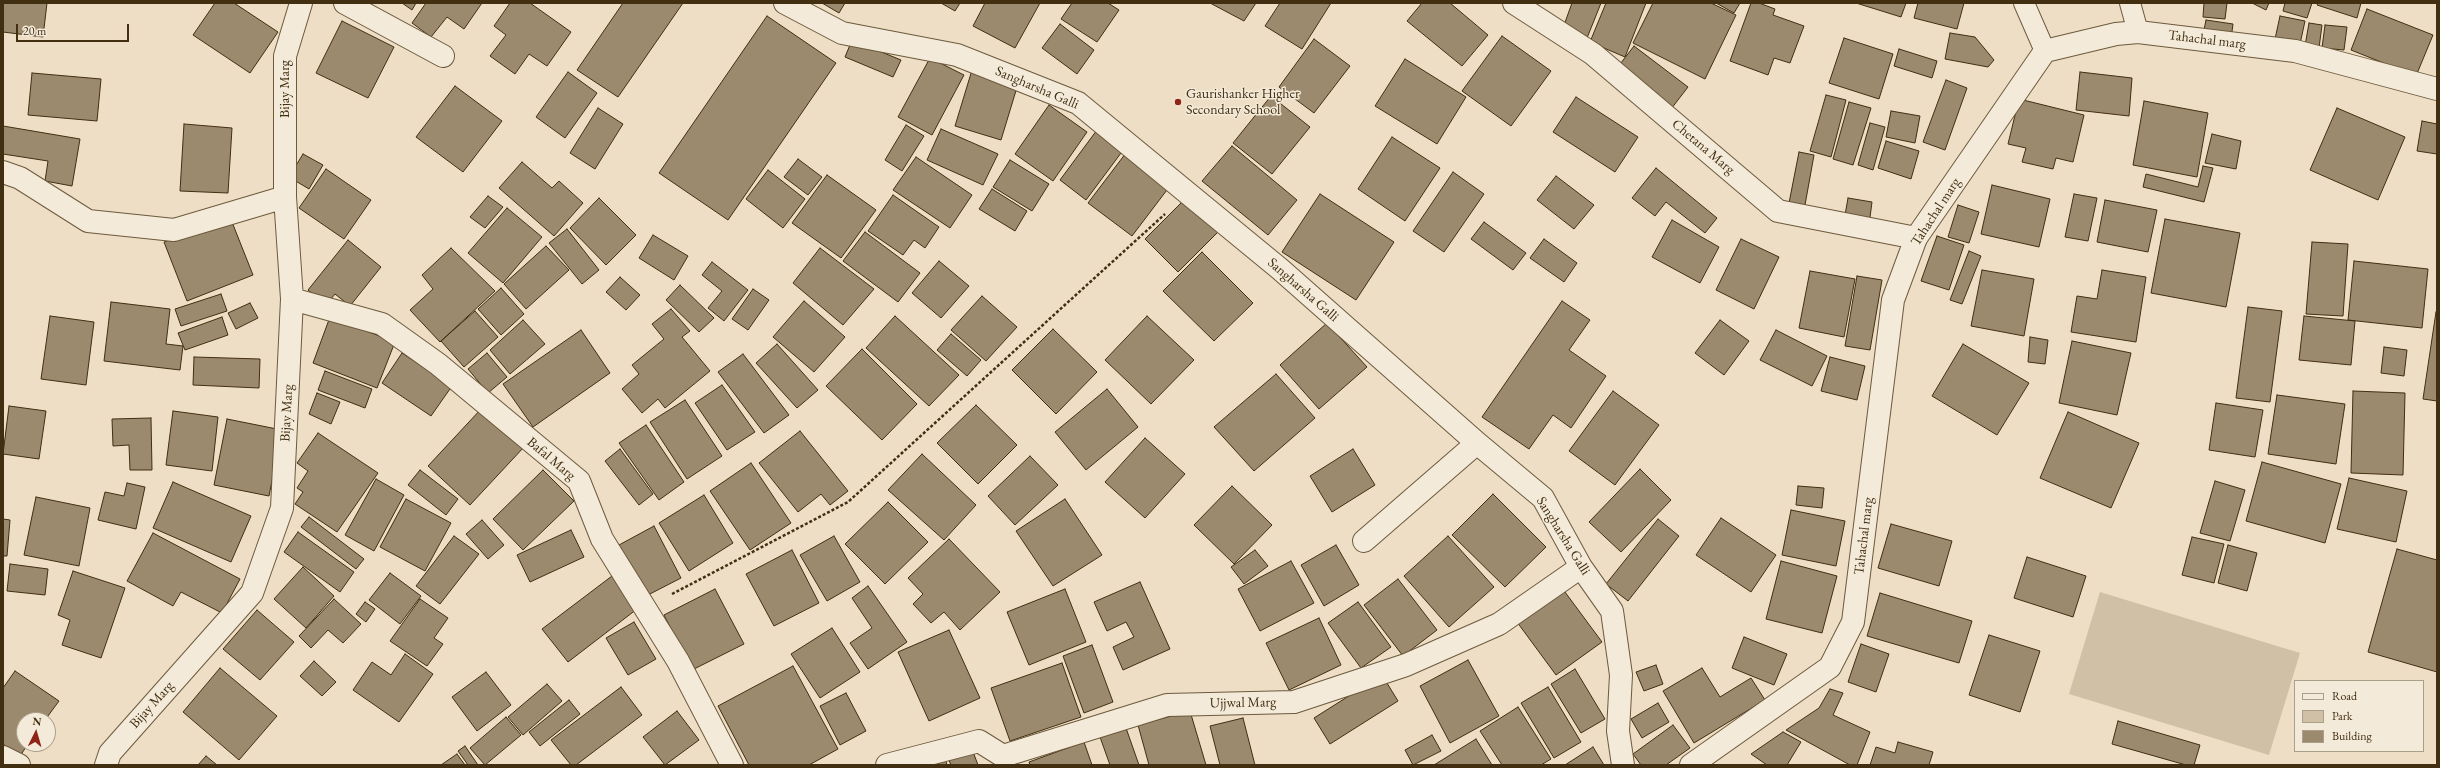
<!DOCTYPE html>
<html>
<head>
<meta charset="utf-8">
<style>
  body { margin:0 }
  #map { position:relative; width:2440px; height:768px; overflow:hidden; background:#eddec5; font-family:"EB Garamond",serif }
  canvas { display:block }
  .frame { position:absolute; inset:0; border:4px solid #422e10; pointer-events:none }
  .legend { position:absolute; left:2294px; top:680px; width:130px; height:72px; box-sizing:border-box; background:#f3ead9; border:1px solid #ac9f89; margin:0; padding:5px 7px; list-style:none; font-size:12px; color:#422e10 }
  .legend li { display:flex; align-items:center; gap:8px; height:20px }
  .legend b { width:20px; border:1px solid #ac9f89 }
  .north { position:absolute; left:16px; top:712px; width:40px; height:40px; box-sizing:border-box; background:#f3ead9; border:1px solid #ac9f89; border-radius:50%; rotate:5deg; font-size:11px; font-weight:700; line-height:16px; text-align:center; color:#422e10 }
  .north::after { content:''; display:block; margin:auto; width:14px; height:18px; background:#8f2418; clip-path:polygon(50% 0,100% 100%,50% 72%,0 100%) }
  .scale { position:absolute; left:16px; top:24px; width:113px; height:18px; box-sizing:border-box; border:2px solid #422e10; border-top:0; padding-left:5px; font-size:12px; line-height:14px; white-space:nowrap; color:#422e10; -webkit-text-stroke:3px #f3ead9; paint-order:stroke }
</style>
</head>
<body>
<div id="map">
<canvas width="2440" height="768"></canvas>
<div class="frame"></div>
<ul class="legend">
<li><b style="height:5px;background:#f3ead9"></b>Road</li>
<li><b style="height:11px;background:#d0c0a6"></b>Park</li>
<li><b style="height:11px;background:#9b8a6e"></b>Building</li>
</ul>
<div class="north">N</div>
<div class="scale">20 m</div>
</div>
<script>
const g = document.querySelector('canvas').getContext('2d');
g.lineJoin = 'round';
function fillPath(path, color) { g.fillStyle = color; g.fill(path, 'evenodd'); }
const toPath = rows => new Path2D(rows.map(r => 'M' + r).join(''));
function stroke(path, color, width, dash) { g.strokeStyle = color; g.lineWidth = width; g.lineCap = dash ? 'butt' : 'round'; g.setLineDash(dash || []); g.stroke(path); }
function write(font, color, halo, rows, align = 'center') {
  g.font = font + ' "EB Garamond",serif'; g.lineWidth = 3; g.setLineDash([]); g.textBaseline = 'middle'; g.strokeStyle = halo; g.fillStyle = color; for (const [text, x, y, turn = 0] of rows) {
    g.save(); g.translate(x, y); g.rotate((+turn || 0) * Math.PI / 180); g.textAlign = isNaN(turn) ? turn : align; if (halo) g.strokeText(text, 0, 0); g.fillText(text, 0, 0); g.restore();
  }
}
fillPath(toPath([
  [2100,592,2300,653,2269,755,2069,694]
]), '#d0c0a6');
const building = toPath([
  [3,3,47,3,43,37,3,32,3,3],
  [215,3,234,3,278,32,250,73,193,35,215,3],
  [402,3,416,3,412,10,402,3],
  [426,3,482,3,464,29,447,17,431,37,412,23,426,3],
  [510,3,530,3,571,32,547,66,529,54,515,74,490,56,506,35,494,26,510,3],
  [623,3,683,3,618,97,577,70,623,3],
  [822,3,845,3,839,13,822,3],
  [941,3,960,3,955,11,941,3],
  [985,3,1040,3,1015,48,973,26,985,3],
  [1072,3,1108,3,1119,10,1097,42,1061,19,1072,3],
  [1210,3,1256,3,1244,21,1210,3],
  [1280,3,1331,3,1302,49,1265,26,1280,3],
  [1422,3,1450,3,1488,35,1462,66,1407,21,1422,3],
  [1572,3,1601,3,1587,38,1563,28,1572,3],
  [1606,3,1646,3,1625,57,1590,42,1606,3],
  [1653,3,1711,3,1736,15,1705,79,1633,43,1653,3],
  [1716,3,1740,3,1734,13,1716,3],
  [1751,3,1759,3,1775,9,1773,15,1804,26,1790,63,1774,58,1768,75,1730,61,1751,3],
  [1856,3,1906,3,1901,17,1856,3],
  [1918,3,1964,3,1957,29,1914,18,1918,3],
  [2204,3,2227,3,2225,19,2203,17,2204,3],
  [2252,3,2269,3,2266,10,2252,3],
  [2285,3,2312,3,2307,18,2283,11,2285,3],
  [2318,3,2361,3,2357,18,2317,5,2318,3],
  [2367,9,2433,35,2416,76,2351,50,2367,9],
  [767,16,836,63,728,220,659,173,767,16],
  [2280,16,2305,21,2300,44,2275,39,2280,16],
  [2206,20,2233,24,2231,39,2203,35,2206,20],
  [342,21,394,47,368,98,316,73,342,21],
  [2309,23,2322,25,2319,48,2305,46,2309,23],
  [1060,24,1094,50,1077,74,1042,48,1060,24],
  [2325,25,2347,27,2344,50,2322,48,2325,25],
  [1950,33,1975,37,1994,60,1988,67,1945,59,1950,33],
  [1502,36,1551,71,1511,126,1462,91,1502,36],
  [1844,38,1893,54,1879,99,1829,83,1844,38],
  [1314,39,1350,66,1314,113,1279,87,1314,39],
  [852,40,901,60,893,77,845,57,852,40],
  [1634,46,1688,87,1671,109,1617,68,1634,46],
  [1899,49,1937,61,1932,78,1894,66,1899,49],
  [930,58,964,75,932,135,898,117,930,58],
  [1405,59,1466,97,1437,144,1375,106,1405,59],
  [972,70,1018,84,1001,140,955,126,972,70],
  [568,72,597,93,565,138,536,117,568,72],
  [2080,72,2132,78,2129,116,2076,110,2080,72],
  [32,73,101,79,97,121,28,115,32,73],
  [1946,80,1967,88,1945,150,1923,142,1946,80],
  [455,86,502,121,463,172,416,137,455,86],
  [1826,95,1846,100,1831,157,1810,151,1826,95],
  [1271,96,1310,127,1272,174,1233,143,1271,96],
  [1576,97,1638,137,1615,172,1553,132,1576,97],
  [2019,99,2084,115,2073,162,2056,158,2053,169,2022,162,2026,148,2008,144,2019,99],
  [2144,101,2208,113,2197,177,2133,165,2144,101],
  [1849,102,1871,108,1853,165,1833,159,1849,102],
  [1049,105,1087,132,1053,181,1015,154,1049,105],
  [598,108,623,124,595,169,570,153,598,108],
  [2337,108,2405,137,2378,200,2310,170,2337,108],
  [1891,111,1920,116,1915,143,1886,137,1891,111],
  [2422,121,2437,124,2437,154,2417,151,2422,121],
  [1870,123,1885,127,1873,170,1858,165,1870,123],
  [184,124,232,128,228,193,180,191,184,124],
  [906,125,924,136,902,171,885,160,906,125],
  [3,126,80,139,72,186,45,181,48,161,3,154,3,126],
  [941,129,998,154,983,185,927,160,941,129],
  [1097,130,1124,149,1086,200,1060,180,1097,130],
  [2212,134,2241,141,2236,169,2205,163,2212,134],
  [1392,137,1440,168,1405,221,1358,189,1392,137],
  [1886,141,1919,151,1911,179,1878,168,1886,141],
  [1232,146,1297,200,1268,235,1202,181,1232,146],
  [1129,149,1173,182,1132,236,1088,203,1129,149],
  [1799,152,1814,155,1805,205,1789,203,1799,152],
  [303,154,323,165,309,189,289,177,303,154],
  [916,157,972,195,950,228,893,190,916,157],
  [798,159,822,177,808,195,784,177,798,159],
  [1010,160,1049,184,1032,211,993,187,1010,160],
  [522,162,552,188,559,181,583,203,554,236,499,188,522,162],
  [2203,166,2213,168,2204,202,2143,187,2146,174,2198,187,2203,166],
  [1656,168,1717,218,1705,233,1666,202,1655,216,1632,198,1656,168],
  [326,169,371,200,344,239,299,208,326,169],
  [768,170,805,199,783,228,746,199,768,170],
  [1453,172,1484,194,1444,252,1413,231,1453,172],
  [827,175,876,210,841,258,792,223,827,175],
  [1556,176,1594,205,1574,229,1537,200,1556,176],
  [1992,185,2050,199,2039,247,1981,234,1992,185],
  [992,189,1027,211,1015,231,979,209,992,189],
  [1320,194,1394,242,1356,300,1282,252,1320,194],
  [2074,194,2097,198,2088,241,2065,237,2074,194],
  [893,195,939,227,925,248,914,240,903,255,868,231,893,195],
  [1189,195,1222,228,1178,272,1145,239,1189,195],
  [488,196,503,207,485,228,470,217,488,196],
  [599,198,636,235,606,265,570,228,599,198],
  [1848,198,1872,202,1869,225,1844,221,1848,198],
  [2105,200,2157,210,2148,252,2097,242,2105,200],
  [1958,205,1979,212,1969,243,1948,237,1958,205],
  [507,208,542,237,503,283,468,253,507,208],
  [230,217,253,275,187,301,164,242,230,217],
  [2165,219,2240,233,2226,307,2151,293,2165,219],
  [1672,220,1719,247,1700,283,1652,257,1672,220],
  [1484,222,1526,253,1513,270,1471,239,1484,222],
  [567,229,599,270,582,284,549,243,567,229],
  [865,232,920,273,898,302,843,261,865,232],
  [653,235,688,256,674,280,639,258,653,235],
  [1937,236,1964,245,1949,290,1921,281,1937,236],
  [1544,239,1577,263,1564,282,1530,258,1544,239],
  [1741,239,1779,257,1754,309,1716,290,1741,239],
  [348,240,381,267,350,306,335,294,326,305,308,290,348,240],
  [2312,242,2348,244,2343,316,2306,314,2312,242],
  [546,246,569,270,526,309,504,284,546,246],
  [451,248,495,291,440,342,410,310,433,289,422,275,451,248],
  [820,248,874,289,843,325,793,283,820,248],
  [1969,251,1981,256,1962,304,1950,300,1969,251],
  [1202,252,1253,303,1214,341,1163,291,1202,252],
  [939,261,969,286,941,318,912,293,939,261],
  [2354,261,2428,269,2422,328,2348,320,2354,261],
  [712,262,748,290,724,321,708,308,722,291,702,275,712,262],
  [1982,270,2034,279,2024,336,1971,326,1982,270],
  [2102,270,2146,277,2136,342,2071,332,2077,296,2097,299,2102,270],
  [1810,271,1855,279,1844,337,1799,328,1810,271],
  [1857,276,1882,280,1870,350,1845,346,1857,276],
  [620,277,640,295,626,310,606,292,620,277],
  [680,285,714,318,699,332,666,300,680,285],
  [501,288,524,314,501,335,478,309,501,288],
  [753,289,769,300,748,330,732,319,753,289],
  [221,294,227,311,181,326,175,309,221,294],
  [982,296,1017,327,986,361,951,330,982,296],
  [804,301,845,337,814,372,773,337,804,301],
  [1562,301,1590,320,1569,350,1606,376,1571,428,1553,415,1529,449,1482,417,1562,301],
  [111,302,170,309,166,344,183,346,180,370,104,361,111,302],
  [250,303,258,318,236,329,228,313,250,303],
  [2248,307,2282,311,2270,402,2236,398,2248,307],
  [671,309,690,331,682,337,710,371,665,408,658,399,642,413,622,389,639,374,632,365,664,339,652,324,671,309],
  [475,311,498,337,464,367,441,341,475,311],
  [2436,312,2437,312,2437,401,2423,399,2436,312],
  [50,316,94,322,86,385,41,379,50,316],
  [895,316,959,375,929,406,866,348,895,316],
  [1147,316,1194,360,1151,404,1105,360,1147,316],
  [2304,316,2355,321,2351,365,2299,360,2304,316],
  [222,317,228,335,185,350,178,333,222,317],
  [330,317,395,342,377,388,313,363,330,317],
  [523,320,545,344,510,374,490,350,523,320],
  [1720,320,1749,341,1724,375,1695,353,1720,320],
  [1327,323,1367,367,1319,409,1280,365,1327,323],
  [1053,329,1097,372,1056,414,1012,370,1053,329],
  [581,330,610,373,533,427,503,384,581,330],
  [1776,330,1827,356,1812,386,1760,360,1776,330],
  [951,334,981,360,967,376,937,350,951,334],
  [2030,337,2048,340,2045,364,2028,362,2030,337],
  [2072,341,2131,353,2117,415,2059,403,2072,341],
  [777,344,818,390,797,408,756,363,777,344],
  [1963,344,2029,383,1997,435,1932,396,1963,344],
  [2384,347,2407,350,2404,376,2381,373,2384,347],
  [862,349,917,404,882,440,826,386,862,349],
  [402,353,452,386,431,416,382,383,402,353],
  [487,353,507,377,488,393,468,369,487,353],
  [743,354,789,415,764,433,718,372,743,354],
  [194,357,260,359,259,388,193,385,194,357],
  [1830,357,1865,366,1857,400,1821,391,1830,357],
  [325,371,372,389,365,408,318,390,325,371],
  [1276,374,1315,418,1254,471,1214,427,1276,374],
  [722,385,755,432,727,450,695,403,722,385],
  [1107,389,1138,427,1086,470,1055,432,1107,389],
  [1613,391,1659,425,1615,485,1569,451,1613,391],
  [2353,391,2405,393,2403,475,2351,473,2353,391],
  [317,393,340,402,331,424,309,414,317,393],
  [2277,395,2345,404,2336,464,2268,454,2277,395],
  [685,400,722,456,687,479,650,422,685,400],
  [2216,403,2263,410,2255,457,2209,450,2216,403],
  [976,405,1017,445,978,484,937,443,976,405],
  [9,406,46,411,39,459,3,454,9,406],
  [482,408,524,447,470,505,428,466,482,408],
  [173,411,218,417,212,471,166,465,173,411],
  [2068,412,2139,443,2111,508,2040,478,2068,412],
  [151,418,152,470,130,470,129,445,113,446,112,419,151,418],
  [227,419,282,430,269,496,214,485,227,419],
  [646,425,684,482,659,500,619,443,646,425],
  [800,431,848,491,830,505,821,494,798,512,759,463,800,431],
  [318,433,378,473,337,532,295,504,303,492,297,488,308,471,297,463,318,433],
  [1145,438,1185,474,1145,518,1105,482,1145,438],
  [620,449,653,494,639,505,605,461,620,449],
  [1353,449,1375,485,1332,512,1310,476,1353,449],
  [922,454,976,505,944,540,888,490,922,454],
  [1030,456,1058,485,1015,525,988,496,1030,456],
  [2262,462,2341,484,2325,543,2246,521,2262,462],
  [751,463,791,523,750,550,710,491,751,463],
  [1640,469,1671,500,1621,552,1589,522,1640,469],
  [420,470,458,499,446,515,408,485,420,470],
  [543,470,574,501,523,550,493,519,543,470],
  [2349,478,2407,491,2396,542,2337,529,2349,478],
  [376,479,404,495,374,551,345,535,376,479],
  [2215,481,2245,490,2230,541,2200,533,2215,481],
  [173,482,251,516,231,562,153,528,173,482],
  [127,483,145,487,136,529,98,520,105,492,124,496,127,483],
  [1232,486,1272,525,1234,564,1194,525,1232,486],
  [1798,486,1824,488,1822,508,1796,505,1798,486],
  [1493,494,1546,547,1505,587,1452,535,1493,494],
  [704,495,733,543,689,571,659,523,704,495],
  [36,497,90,508,79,566,24,555,36,497],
  [406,499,451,523,425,571,380,547,406,499],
  [1065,499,1102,555,1053,586,1016,531,1065,499],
  [888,502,928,542,885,584,845,544,888,502],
  [1791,510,1845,521,1836,566,1782,555,1791,510],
  [309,517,364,559,356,569,301,527,309,517],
  [1721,518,1776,555,1751,592,1696,555,1721,518],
  [3,519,10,520,7,556,3,556,3,519],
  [1658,519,1679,536,1628,601,1606,584,1658,519],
  [482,520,504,545,488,559,466,534,482,520],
  [1891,524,1952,541,1939,586,1878,568,1891,524],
  [654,526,681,578,646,596,619,545,654,526],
  [571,530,584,557,530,582,517,555,571,530],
  [298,532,354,572,340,592,284,552,298,532],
  [153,533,240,579,222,613,181,592,173,606,127,581,153,533],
  [454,536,479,554,440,604,416,586,454,536],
  [834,536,860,582,827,601,800,555,834,536],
  [1448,536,1494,587,1449,627,1404,576,1448,536],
  [2192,537,2224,544,2214,583,2182,575,2192,537],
  [949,539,1000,592,960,630,944,612,931,623,913,604,923,594,908,578,949,539],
  [1336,545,1359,585,1324,606,1301,565,1336,545],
  [2228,545,2257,553,2247,591,2218,583,2228,545],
  [2397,549,2437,560,2437,672,2368,652,2397,549],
  [792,550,819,603,774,626,746,574,792,550],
  [1255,550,1268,566,1244,584,1231,567,1255,550],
  [2027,557,2086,576,2073,617,2014,598,2027,557],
  [1291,561,1314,603,1260,631,1238,589,1291,561],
  [1781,561,1837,576,1822,633,1766,619,1781,561],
  [10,564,48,569,45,595,7,591,10,564],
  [303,567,334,596,306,628,274,599,303,567],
  [73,571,125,588,101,658,62,645,70,620,58,615,73,571],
  [390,573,421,596,400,624,369,600,390,573],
  [612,576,637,609,568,662,542,629,612,576],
  [1398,579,1437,630,1403,656,1364,605,1398,579],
  [1140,582,1170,649,1123,670,1113,647,1134,637,1126,622,1107,631,1094,602,1140,582],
  [868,586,907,642,868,669,850,643,872,628,852,598,868,586],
  [1562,588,1602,642,1556,675,1517,622,1562,588],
  [715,589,744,644,692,670,664,615,715,589],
  [1065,589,1086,642,1029,665,1007,612,1065,589],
  [1880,593,1972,621,1959,663,1867,636,1880,593],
  [334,599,361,624,343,643,328,630,311,648,299,636,334,599],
  [420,599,448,618,434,638,443,644,427,666,390,641,420,599],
  [365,602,375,609,366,622,356,614,365,602],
  [1358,602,1391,647,1361,668,1328,623,1358,602],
  [257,610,294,642,260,680,223,649,257,610],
  [1319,618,1341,665,1289,690,1266,643,1319,618],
  [634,622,656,659,628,675,606,638,634,622],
  [832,628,860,672,820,698,791,654,832,628],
  [949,630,980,698,929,721,898,652,949,630],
  [1989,635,2040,651,2020,712,1969,695,1989,635],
  [1744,637,1787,654,1774,685,1732,668,1744,637],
  [1861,644,1889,654,1876,692,1848,682,1861,644],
  [1092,645,1113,702,1084,713,1063,656,1092,645],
  [405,654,433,674,399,722,353,690,372,662,391,675,405,654],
  [1468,660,1499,716,1450,743,1420,686,1468,660],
  [314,661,336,682,322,696,300,676,314,661],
  [1062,663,1081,717,1010,741,991,688,1062,663],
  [1656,665,1663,684,1644,691,1636,672,1656,665],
  [793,666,838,749,809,765,749,765,718,706,793,666],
  [220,668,277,716,239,760,183,712,220,668],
  [1702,668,1720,697,1751,678,1765,700,1694,743,1663,691,1702,668],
  [1575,669,1605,719,1581,733,1551,684,1575,669],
  [15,671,59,701,45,720,24,720,24,744,28,744,20,756,3,744,3,688,15,671],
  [486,672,511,705,477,731,452,697,486,672],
  [1382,675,1398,701,1330,744,1314,718,1382,675],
  [547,684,562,701,523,735,508,717,547,684],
  [621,687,642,715,576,765,571,765,551,740,621,687],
  [1548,687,1581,742,1554,758,1521,703,1548,687],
  [1830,689,1843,693,1833,715,1870,732,1857,765,1850,765,1786,730,1819,708,1830,689],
  [846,693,866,731,840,745,820,706,846,693],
  [569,700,580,714,540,746,529,732,569,700],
  [1658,703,1669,722,1642,738,1631,719,1658,703],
  [1518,707,1551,759,1541,765,1502,765,1480,731,1518,707],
  [677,711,699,740,665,765,643,737,677,711],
  [1190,711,1206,765,1149,765,1138,725,1190,711],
  [506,717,521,735,485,765,470,748,506,717],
  [1243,718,1255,765,1220,765,1210,726,1243,718],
  [2118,721,2200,745,2194,765,2186,765,2112,744,2118,721],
  [1673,725,1690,748,1666,765,1641,765,1633,754,1673,725],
  [1126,728,1139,765,1110,765,1100,737,1126,728],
  [1783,732,1801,742,1787,765,1767,765,1751,754,1783,732],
  [1432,735,1441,751,1413,765,1405,750,1432,735],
  [1476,739,1492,765,1434,765,1476,739],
  [1084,742,1092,765,1030,765,1029,762,1084,742],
  [1898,742,1933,752,1929,765,1870,765,1876,747,1895,753,1898,742],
  [465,746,478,765,468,765,458,751,465,746],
  [1593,747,1604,765,1565,765,1593,747],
  [972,749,978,765,951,765,948,758,972,749],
  [457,754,465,765,441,765,457,754],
  [206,756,217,765,198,765,206,756],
  [945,758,947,765,926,765,945,758]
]);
fillPath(building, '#9b8a6e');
stroke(building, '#422e10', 1);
const service = toPath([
  [2024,3,2045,51],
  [2130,3,2138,32]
]);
const minor = toPath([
  [345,3,443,56],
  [785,3,842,33,957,55,1078,103,1280,269,1477,443,1543,498,1581,567,1612,611,1621,675,1618,731,1623,765],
  [1514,3,1593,54,1778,211,1916,238,1893,300,1853,622,1830,667,1691,765],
  [3,172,20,178,88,221,174,230,285,197],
  [292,299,382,324,438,364,579,481,602,539,678,661,732,765],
  [1364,541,1477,443],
  [3,757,19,765],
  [106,765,110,753,252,593,282,508,292,299,285,197,285,56,301,3],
  [887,765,979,741,1003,756,1167,705,1294,702,1406,665,1499,624,1581,567]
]);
const tertiary = toPath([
  [1916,238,2045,51,2116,34,2138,32,2295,51,2437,89]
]);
stroke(service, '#6d5a3d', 22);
stroke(minor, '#6d5a3d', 24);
stroke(tertiary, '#6d5a3d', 24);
stroke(toPath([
  [672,594,848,502,1165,214]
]), '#422e10', 2.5, [3, 2]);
stroke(service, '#f3ead9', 20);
stroke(minor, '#f3ead9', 22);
stroke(tertiary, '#f3ead9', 22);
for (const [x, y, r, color] of [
  [1178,102,4,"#8f2418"]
]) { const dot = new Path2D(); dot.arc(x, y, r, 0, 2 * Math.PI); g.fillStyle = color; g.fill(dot); stroke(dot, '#f3ead9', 1.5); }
write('14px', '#422e10', '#f3ead9', [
  ["Tahachal marg",2207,40,7],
  ["Sangharsha Galli",1037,88,23],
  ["Bijay Marg",285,89,-90],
  ["Chetana Marg",1703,147,40],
  ["Tahachal marg",1936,212,-57],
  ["Sangharsha Galli",1303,290,41],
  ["Bijay Marg",287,413,-87],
  ["Bafal Marg",551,459,40],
  ["Sangharsha Galli",1563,536,58],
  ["Tahachal marg",1864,536,-83],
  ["Ujjwal Marg",1243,703,-1],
  ["Bijay Marg",152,705,-48]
]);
write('14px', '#422e10', '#f3ead9', [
  ["Gaurishanker Higher",1186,94],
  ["Secondary School",1186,110]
], 'left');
</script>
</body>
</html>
